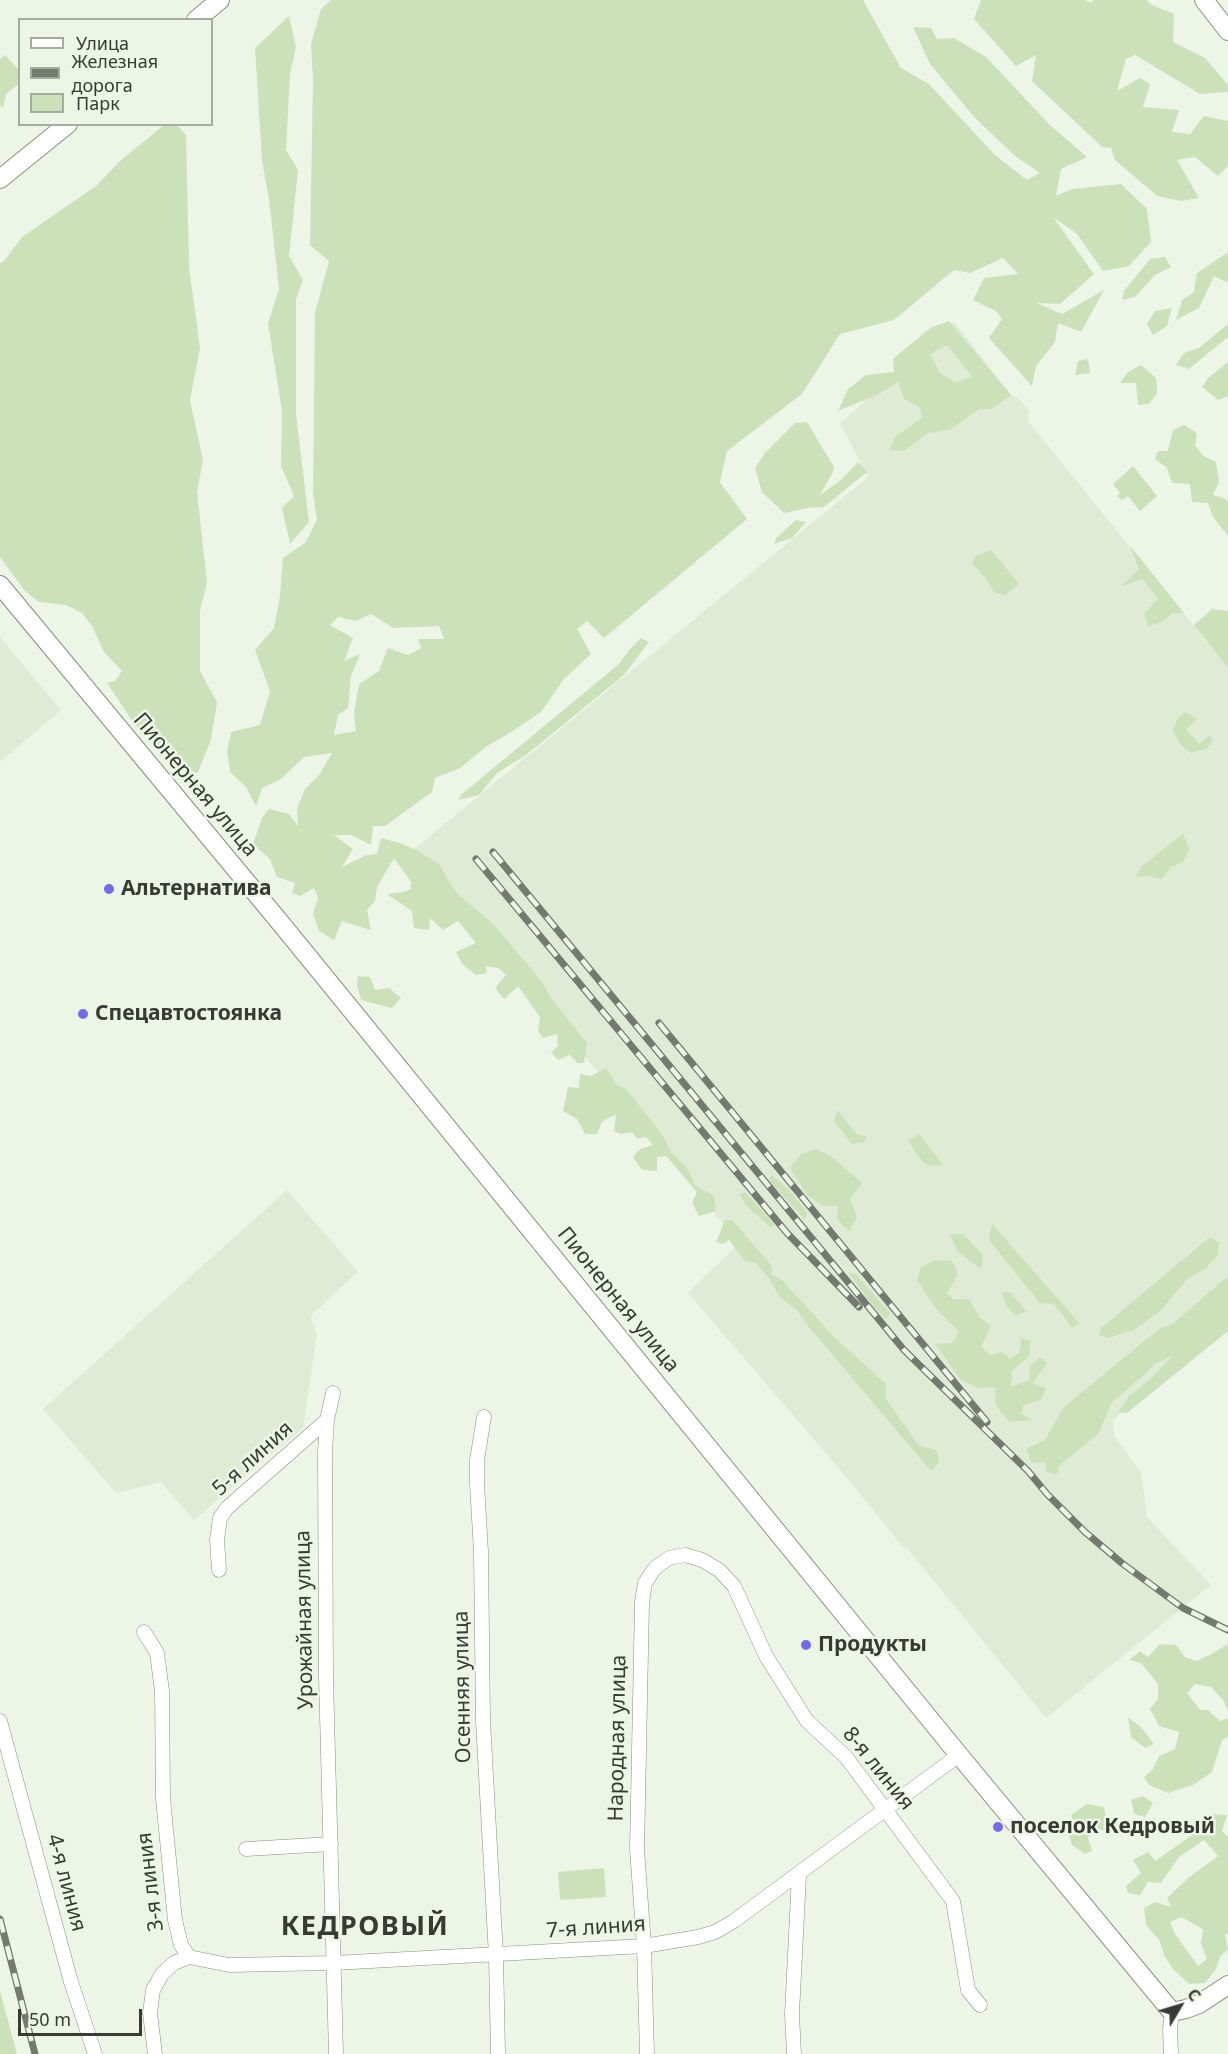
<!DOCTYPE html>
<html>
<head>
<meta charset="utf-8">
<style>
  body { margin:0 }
  #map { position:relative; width:1228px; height:2054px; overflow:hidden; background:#edf6e6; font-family:"Noto Sans",sans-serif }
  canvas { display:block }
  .legend { position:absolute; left:18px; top:18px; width:195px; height:108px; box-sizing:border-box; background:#edf6e6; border:2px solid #a4ab9f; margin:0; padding:8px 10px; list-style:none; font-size:18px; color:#373b34 }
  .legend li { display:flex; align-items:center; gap:12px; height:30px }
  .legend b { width:30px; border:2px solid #a4ab9f }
  .north { position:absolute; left:1150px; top:1976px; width:60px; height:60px; -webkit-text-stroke:4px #edf6e6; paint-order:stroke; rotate:52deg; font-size:16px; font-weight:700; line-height:24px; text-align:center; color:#373b34 }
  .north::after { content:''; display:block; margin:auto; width:21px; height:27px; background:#373b34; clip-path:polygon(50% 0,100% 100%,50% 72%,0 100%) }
  .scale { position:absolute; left:18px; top:2009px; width:124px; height:27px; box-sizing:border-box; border:3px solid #373b34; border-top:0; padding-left:8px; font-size:18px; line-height:21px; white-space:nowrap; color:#373b34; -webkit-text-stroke:4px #edf6e6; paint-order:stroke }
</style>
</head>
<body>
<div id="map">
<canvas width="1228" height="2054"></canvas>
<ul class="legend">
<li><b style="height:8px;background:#fff"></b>Улица</li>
<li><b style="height:8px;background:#757a70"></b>Железная дорога</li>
<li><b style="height:16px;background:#cbe1ba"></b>Парк</li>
</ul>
<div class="north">С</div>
<div class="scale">50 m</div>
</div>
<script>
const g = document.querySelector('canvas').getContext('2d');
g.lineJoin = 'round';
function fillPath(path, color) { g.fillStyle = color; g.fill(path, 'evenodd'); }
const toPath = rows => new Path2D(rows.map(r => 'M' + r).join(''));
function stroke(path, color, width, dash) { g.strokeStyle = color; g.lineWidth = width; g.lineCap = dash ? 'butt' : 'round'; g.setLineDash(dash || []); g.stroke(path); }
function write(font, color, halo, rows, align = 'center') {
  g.font = font + ' "Noto Sans",sans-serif'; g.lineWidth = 5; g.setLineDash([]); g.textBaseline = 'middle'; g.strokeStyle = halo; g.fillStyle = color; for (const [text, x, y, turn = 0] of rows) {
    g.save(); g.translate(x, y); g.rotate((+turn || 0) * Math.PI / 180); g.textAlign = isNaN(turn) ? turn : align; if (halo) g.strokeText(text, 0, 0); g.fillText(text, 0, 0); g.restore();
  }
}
fillPath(toPath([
  [954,322,1011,395,1020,400,1029,411,1028,421,1228,668,1228,1326,1113,1420,1114,1436,1141,1472,1147,1517,1211,1585,1046,1718,907,1548,905,1549,836,1465,688,1293,739,1243,414,849,868,477,840,423],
  [0,637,61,710,0,762],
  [287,1190,358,1272,310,1316,317,1334,303,1428,194,1520,161,1482,116,1493,43,1409]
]), '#dfebd5');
fillPath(toPath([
  [331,0,863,0,901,68,929,84,994,154,1027,180,1040,173,1015,156,975,118,930,64,913,27,931,28,937,39,954,38,986,57,1050,125,1087,157,1061,169,1056,196,1072,189,1121,184,1147,209,1151,242,1129,266,1103,271,1077,234,1053,217,1094,274,1060,304,1037,303,1062,314,1104,290,1081,332,1058,323,1055,342,1036,366,1032,386,989,338,1002,319,996,311,973,300,984,278,1018,274,1003,258,970,273,954,270,894,320,840,334,802,394,727,451,720,482,747,519,604,638,587,621,577,629,591,654,564,679,541,712,513,731,487,746,460,768,435,778,432,792,385,826,373,826,371,845,351,835,334,835,353,849,342,867,367,855,377,854,381,838,400,843,416,850,440,865,450,884,460,896,493,924,543,983,550,997,587,1043,584,1063,577,1063,570,1055,558,1060,551,1052,558,1046,557,1034,543,1038,538,1031,540,1017,518,986,504,999,495,988,506,975,498,968,486,966,487,973,476,975,462,964,456,952,476,943,458,921,443,930,430,918,429,930,414,928,412,911,387,894,404,892,411,889,411,882,394,858,377,887,375,901,367,910,371,930,342,921,334,940,319,931,313,914,318,898,314,888,300,896,292,893,295,883,277,877,270,859,253,844,262,818,269,809,289,814,298,826,297,809,305,789,319,775,332,753,304,757,281,779,262,788,256,806,246,787,230,772,227,751,231,732,260,725,270,691,255,650,274,628,280,596,283,558,306,542,317,519,313,494,315,313,329,261,310,245,313,81,311,44,321,9],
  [371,614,393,628,439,626,444,639,418,639,421,648,408,655,388,648,379,671,359,684,354,713,356,731,334,735,338,715,348,708,351,676,360,654,344,661,353,638,330,625,338,617,356,621],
  [981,0,1084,0,1092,3,1093,0,1147,0,1150,4,1174,14,1173,42,1205,58,1228,85,1228,92,1200,94,1135,55,1126,59,1117,91,1140,78,1150,84,1143,107,1179,110,1172,132,1190,134,1204,116,1228,121,1228,166,1218,176,1195,157,1177,160,1199,198,1181,201,1157,196,1115,160,1111,148,1102,147,1032,81,1036,55,1016,66,974,19],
  [289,16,296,47,290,74,286,150,298,170,289,256,303,280,296,299,296,414,309,522,290,544,282,508,294,496,281,466,282,412,268,323,279,289,269,199,262,161,255,48],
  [5,55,19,70,19,84,6,94,3,108,0,105,0,59],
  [164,125,177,125,186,135,189,267,200,348,190,400,203,460,197,492,207,583,200,610,200,671,217,702,211,740,198,772,190,776,175,758,135,725,107,683,115,681,122,671,104,652,92,626,82,613,66,605,39,602,24,590,0,557,0,263,4,261,22,237,96,186,120,161],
  [1228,252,1228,283,1214,276,1199,308,1176,320,1182,300,1194,292,1197,273],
  [1165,257,1171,267,1155,275,1135,297,1122,300,1124,291,1150,259],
  [1172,308,1167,326,1153,335,1147,324,1155,311],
  [949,321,1011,395,992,409,979,409,951,429,928,433,904,451,890,450,895,437,922,418,920,407,904,399,898,382,879,394,838,411,848,389,866,375,894,372,893,359,930,328],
  [947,345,972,376,956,383,940,373,930,354],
  [1228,324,1228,337,1189,369,1176,365,1184,353,1199,348],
  [1088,359,1090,373,1075,375,1078,361],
  [1228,362,1228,396,1218,400,1202,387,1208,378],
  [1141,365,1156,378,1157,393,1149,404,1138,405,1136,383,1120,383,1128,372],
  [807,422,834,467,833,472,820,495,841,480,858,462,867,472,824,507,808,508,784,513,762,492,755,468,765,453,795,423],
  [1184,425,1197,433,1195,445,1203,456,1216,462,1219,482,1213,495,1226,499,1228,502,1228,536,1213,517,1208,503,1192,502,1190,484,1172,483,1167,468,1155,459,1158,451,1168,451,1173,430],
  [1133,466,1157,496,1140,511,1128,496,1122,500,1117,496,1120,493,1113,484],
  [796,520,806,522,792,538,774,544,776,538],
  [1130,546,1144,563,1184,613,1172,613,1163,622,1148,626,1144,614,1158,599,1143,579,1122,586,1139,569],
  [991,550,1019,584,1005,595,994,592,985,577,972,564,976,556],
  [1212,609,1228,611,1228,668,1194,625],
  [641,638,649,642,624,675,526,755,497,773,479,795,458,800,462,794,619,664,629,650],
  [1185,712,1197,719,1186,729,1199,744,1210,735,1212,742,1206,749,1191,753,1181,745,1173,731,1178,718],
  [1183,834,1189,849,1183,862,1171,867,1162,879,1150,876,1136,877,1142,866],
  [358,976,370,977,375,990,389,988,401,998,392,1008,361,1000,357,985],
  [606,1068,617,1085,627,1090,663,1136,671,1152,688,1169,695,1185,714,1196,716,1211,699,1216,692,1203,697,1192,666,1156,657,1157,657,1171,642,1170,633,1157,640,1149,653,1145,646,1137,637,1139,632,1132,621,1134,614,1131,616,1114,602,1122,597,1134,585,1134,577,1119,563,1111,568,1087,579,1088,580,1074,591,1076],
  [837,1110,857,1134,867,1137,864,1142,852,1144,834,1121],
  [919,1134,943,1165,928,1166,918,1156,908,1140],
  [816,1149,832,1157,862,1183,850,1199,857,1217,849,1231,837,1219,838,1206,823,1206,807,1195,790,1168,800,1155],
  [772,1175,789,1190,807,1212,805,1220,769,1180],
  [745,1192,774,1224,771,1228,747,1206,740,1195],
  [725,1220,732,1220,771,1265,772,1275,782,1280,834,1337,886,1384,886,1399,919,1446,937,1450,939,1463,931,1471,809,1327,797,1310,781,1298,770,1280,756,1263,745,1261,729,1240,723,1244,716,1242],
  [992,1224,1080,1324,1072,1327,1054,1304,1040,1303,989,1240],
  [949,1234,963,1234,983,1255,981,1269,959,1253],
  [1210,1237,1219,1243,1217,1256,1206,1268,1187,1279,1161,1310,1134,1330,1109,1338,1099,1335,1100,1329],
  [936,1260,952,1261,958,1275,947,1293,953,1299,969,1299,979,1317,991,1326,981,1347,990,1355,1002,1352,1010,1359,1020,1352,1021,1338,1030,1341,1030,1355,1012,1371,1011,1387,1029,1380,1030,1366,1040,1357,1047,1363,1032,1383,1046,1388,1041,1399,1023,1406,1022,1414,1032,1420,1009,1422,996,1405,995,1387,978,1388,961,1380,935,1344,952,1343,959,1332,936,1309,917,1280,921,1267],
  [848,1272,856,1274,890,1313,886,1319,876,1310],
  [1228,1276,1228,1331,1127,1413,1118,1412,1129,1396,1153,1377,1172,1356,1154,1364,1145,1374,1111,1403,1099,1433,1059,1466,1057,1474,1047,1472,1045,1462,1031,1463,1026,1449,1045,1440,1064,1407,1159,1329,1174,1323],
  [1002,1292,1010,1292,1026,1311,1016,1316,1006,1305],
  [1160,1644,1176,1645,1185,1657,1196,1661,1210,1655,1228,1644,1228,1711,1223,1700,1211,1687,1195,1684,1187,1693,1200,1710,1208,1710,1220,1721,1228,1718,1228,1737,1222,1740,1212,1772,1193,1785,1168,1793,1149,1785,1144,1777,1153,1769,1159,1756,1175,1749,1179,1732,1159,1726,1150,1709,1158,1699,1158,1684,1141,1663,1129,1660,1140,1651,1148,1657],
  [1128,1717,1141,1727,1154,1744,1145,1748,1131,1737],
  [1143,1796,1153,1803,1145,1817,1134,1814,1131,1800],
  [1087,1804,1104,1807,1106,1820,1122,1820,1121,1834,1096,1829,1088,1838,1092,1851,1085,1854,1072,1845,1069,1835,1078,1831,1071,1815],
  [1212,1814,1227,1815,1222,1831,1228,1837,1228,1933,1225,1935,1228,1949,1220,1957,1216,1969,1205,1983,1189,1984,1173,1969,1165,1957,1159,1940,1146,1925,1144,1908,1155,1902,1171,1907,1167,1898,1188,1878,1218,1856,1204,1840,1179,1857,1161,1883,1148,1882,1140,1895,1128,1893,1126,1886,1141,1873,1133,1860,1148,1852,1155,1861,1201,1829],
  [1181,1917,1203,1929,1201,1943,1207,1959,1198,1966,1175,1934,1170,1922],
  [604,1868,606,1897,560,1900,558,1872],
  [0,1991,17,2054,0,2054]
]), '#cbe1ba');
const street = toPath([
  [333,1393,327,1420,325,1452,326,1677,336,2054],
  [484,1417,477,1460,477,1483,481,1552,483,1721,496,1956,498,2054],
  [219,1570,217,1540,220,1518,227,1508,327,1420],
  [144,1632,157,1653,162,1691,163,1799,175,1920,181,1945,189,1957],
  [0,1721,71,1982,95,2054],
  [246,1849,331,1844],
  [189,1957,229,1965,334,1963,644,1946,698,1937,715,1932,734,1921,959,1755],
  [155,2054,150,2013,153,1990,162,1974,174,1963,189,1957],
  [647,2054,644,1946,637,1849,642,1602,645,1583,655,1568,669,1558,685,1555,702,1560,719,1570,734,1586,766,1656,807,1721,846,1757,953,1901,968,1990,980,2005],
  [794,2054,792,2014,799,1875],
  [1171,2054,1170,2029,1172,2012]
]);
const secondary = toPath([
  [1204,0,1228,31],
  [196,20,220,0],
  [0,179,68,124],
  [0,585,283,926,959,1755,1172,2012,1186,2009,1199,2004,1228,1985]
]);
stroke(street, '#878f81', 15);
stroke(secondary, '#878f81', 20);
stroke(street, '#fff', 14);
stroke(secondary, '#fff', 18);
const rail = toPath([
  [493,852,904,1350,1028,1471,1047,1494,1085,1532,1123,1564,1183,1608,1228,1630],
  [476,859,787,1233,859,1307],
  [659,1023,987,1422],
  [0,1919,35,2054]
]);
stroke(rail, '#757a70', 7);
stroke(rail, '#edf6e6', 4.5, [14]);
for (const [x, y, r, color] of [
  [109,889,6,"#726ce7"],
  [83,1014,6,"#726ce7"],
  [806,1645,6,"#726ce7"],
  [998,1827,6,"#726ce7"]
]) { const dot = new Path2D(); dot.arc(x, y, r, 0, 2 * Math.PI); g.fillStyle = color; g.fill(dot); stroke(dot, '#edf6e6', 2); }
write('21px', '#373b34', '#edf6e6', [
  ["Пионерная улица",195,785,50],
  ["Пионерная улица",618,1300,51],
  ["5-я линия",253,1459,-42],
  ["Урожайная улица",305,1620,-91],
  ["Осенняя улица",463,1687,-91],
  ["Народная улица",618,1738,-89],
  ["8-я линия",878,1769,51],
  ["3-я линия",151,1882,-97],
  ["4-я линия",66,1883,75],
  ["7-я линия",596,1928,-4]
]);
write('bold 21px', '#373b34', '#edf6e6', [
  ["Альтернатива",121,889],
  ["Спецавтостоянка",95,1014],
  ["Продукты",818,1645],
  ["поселок Кедровый",1010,1827]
], 'left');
g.letterSpacing = '1.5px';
write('bold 27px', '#373b34', '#edf6e6', [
  ["КЕДРОВЫЙ",365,1927]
]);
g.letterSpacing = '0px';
</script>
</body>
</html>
